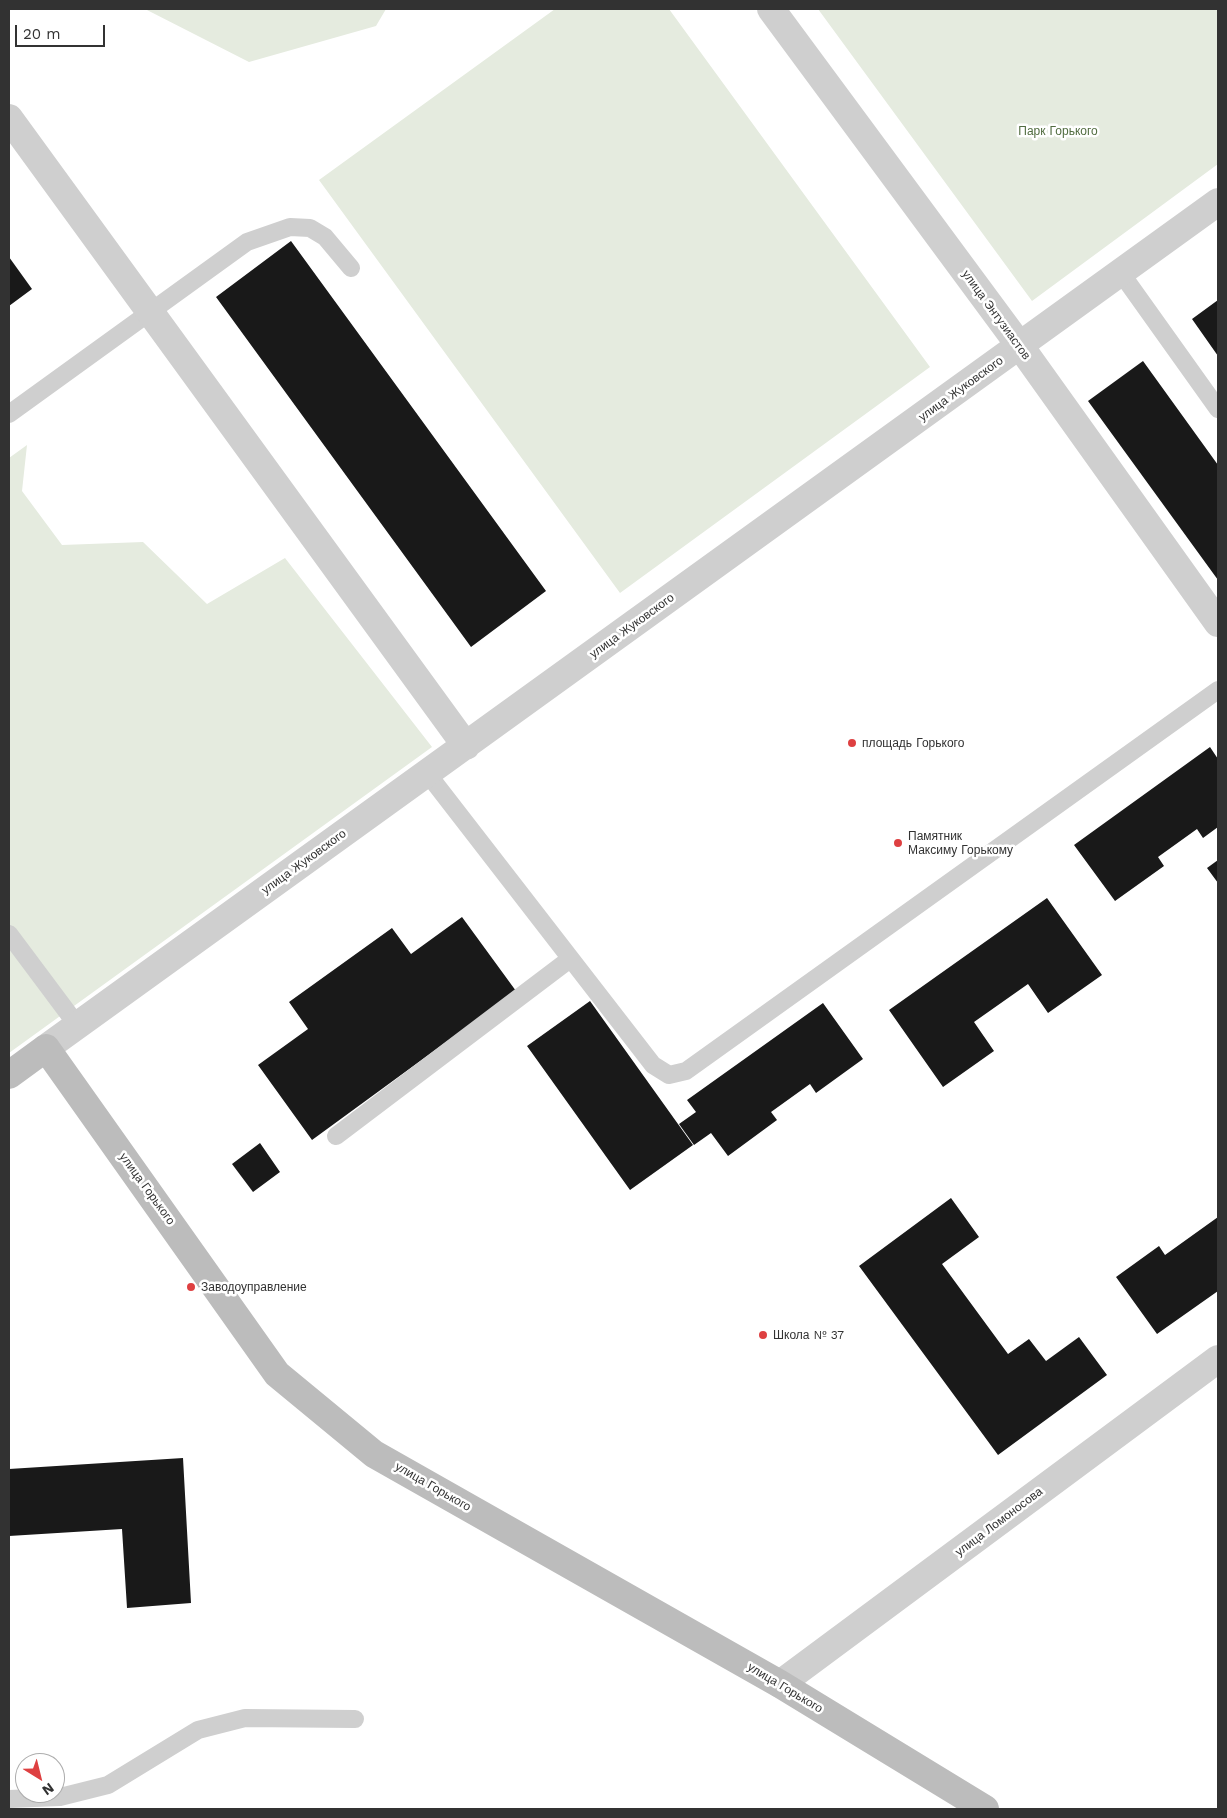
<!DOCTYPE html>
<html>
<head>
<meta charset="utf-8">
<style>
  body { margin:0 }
  #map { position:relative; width:1227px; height:1818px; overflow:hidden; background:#fff; font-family:"Work Sans",sans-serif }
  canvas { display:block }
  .frame { position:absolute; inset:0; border:10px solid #323232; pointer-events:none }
  .north { position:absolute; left:15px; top:1753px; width:50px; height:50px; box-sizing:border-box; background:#fff; border:1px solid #adadad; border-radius:50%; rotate:144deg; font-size:14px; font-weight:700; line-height:20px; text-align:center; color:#323232 }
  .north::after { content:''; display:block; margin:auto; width:18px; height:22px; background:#de4041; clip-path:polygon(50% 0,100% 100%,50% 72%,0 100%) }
  .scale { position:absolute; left:15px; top:25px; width:90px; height:22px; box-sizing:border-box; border:2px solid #323232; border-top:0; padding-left:6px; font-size:15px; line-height:18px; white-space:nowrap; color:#323232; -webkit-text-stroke:4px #fff; paint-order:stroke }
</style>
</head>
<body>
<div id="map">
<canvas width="1227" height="1818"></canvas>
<div class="frame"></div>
<div class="north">N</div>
<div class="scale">20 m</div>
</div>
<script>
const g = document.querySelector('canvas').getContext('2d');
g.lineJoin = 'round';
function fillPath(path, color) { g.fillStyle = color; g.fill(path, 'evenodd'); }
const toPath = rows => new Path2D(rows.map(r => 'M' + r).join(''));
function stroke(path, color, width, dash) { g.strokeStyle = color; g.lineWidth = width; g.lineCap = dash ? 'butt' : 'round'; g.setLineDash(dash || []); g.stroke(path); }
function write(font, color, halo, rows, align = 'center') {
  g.font = font + ' "Work Sans",sans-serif'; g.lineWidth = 5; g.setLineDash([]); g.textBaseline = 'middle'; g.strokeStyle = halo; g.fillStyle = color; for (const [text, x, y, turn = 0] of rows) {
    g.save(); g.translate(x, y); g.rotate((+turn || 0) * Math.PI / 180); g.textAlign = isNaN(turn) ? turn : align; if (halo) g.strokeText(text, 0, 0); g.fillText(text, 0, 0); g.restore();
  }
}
fillPath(toPath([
  [145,9,386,9,376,26,249,62],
  [555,9,669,9,930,367,620,593,319,180],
  [818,9,1218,9,1218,164,1032,301],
  [27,445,22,491,62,545,143,542,207,604,285,558,432,747,9,1053,9,458]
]), '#e5ebdf');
fillPath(toPath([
  [291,241,546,591,471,647,216,297],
  [9,257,32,289,9,306],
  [1218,300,1218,356,1192,319],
  [1143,361,1218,465,1218,580,1088,401],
  [1210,747,1218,759,1218,827,1203,838,1197,829,1158,857,1164,866,1115,901,1074,845],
  [1218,860,1218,883,1207,868],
  [1047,898,1102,975,1048,1013,1028,984,974,1022,994,1051,943,1087,889,1010],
  [462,917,516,991,312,1140,258,1065,308,1029,289,1002,392,928,411,954],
  [590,1001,693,1145,630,1190,527,1046],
  [823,1003,863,1059,816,1093,810,1084,771,1112,777,1120,728,1156,711,1133,694,1145,679,1124,696,1112,687,1100],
  [260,1143,280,1172,253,1192,232,1164],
  [951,1198,979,1237,942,1264,1008,1354,1029,1339,1046,1361,1079,1337,1107,1375,998,1455,859,1266],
  [1218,1217,1218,1291,1157,1334,1116,1277,1159,1246,1165,1255],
  [183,1458,191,1603,127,1608,122,1529,9,1536,9,1469]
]), '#191919');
stroke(toPath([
  [1121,273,1218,409],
  [9,414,247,242,290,227,310,228,325,237,351,268],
  [427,773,653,1065,669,1075,686,1071,1218,690],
  [9,934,77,1025],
  [336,1136,570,959],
  [9,1799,60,1797,108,1785,198,1730,245,1718,355,1719]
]), '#cfcfcf', 18);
stroke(toPath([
  [771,9,1020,346,1218,623],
  [9,118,466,746],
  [46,1048,1218,202],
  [780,1684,1218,1359]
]), '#cfcfcf', 28);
stroke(toPath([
  [9,1075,46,1048,277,1374,374,1454,780,1684,985,1809]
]), '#bcbcbc', 28);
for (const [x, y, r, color] of [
  [852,743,5,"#de4041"],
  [898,843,5,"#de4041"],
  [191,1287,5,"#de4041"],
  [763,1335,5,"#de4041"]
]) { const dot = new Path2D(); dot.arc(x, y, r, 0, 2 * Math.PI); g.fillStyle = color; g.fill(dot); stroke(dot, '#fff', 2); }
write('12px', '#526d41', '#fff', [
  ["Парк Горького",1058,131]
]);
write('12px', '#323232', '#fff', [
  ["улица Энтузиастов",996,315,54],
  ["улица Жуковского",961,389,-36],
  ["улица Жуковского",632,626,-36],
  ["улица Жуковского",304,862,-36],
  ["улица Горького",147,1189,54],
  ["улица Горького",433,1487,30],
  ["улица Ломоносова",999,1522,-37],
  ["улица Горького",785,1688,31]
]);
write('12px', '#323232', '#fff', [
  ["площадь Горького",862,743],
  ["Памятник",908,836],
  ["Максиму Горькому",908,850],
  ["Заводоуправление",201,1287],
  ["Школа № 37",773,1335]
], 'left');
</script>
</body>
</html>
